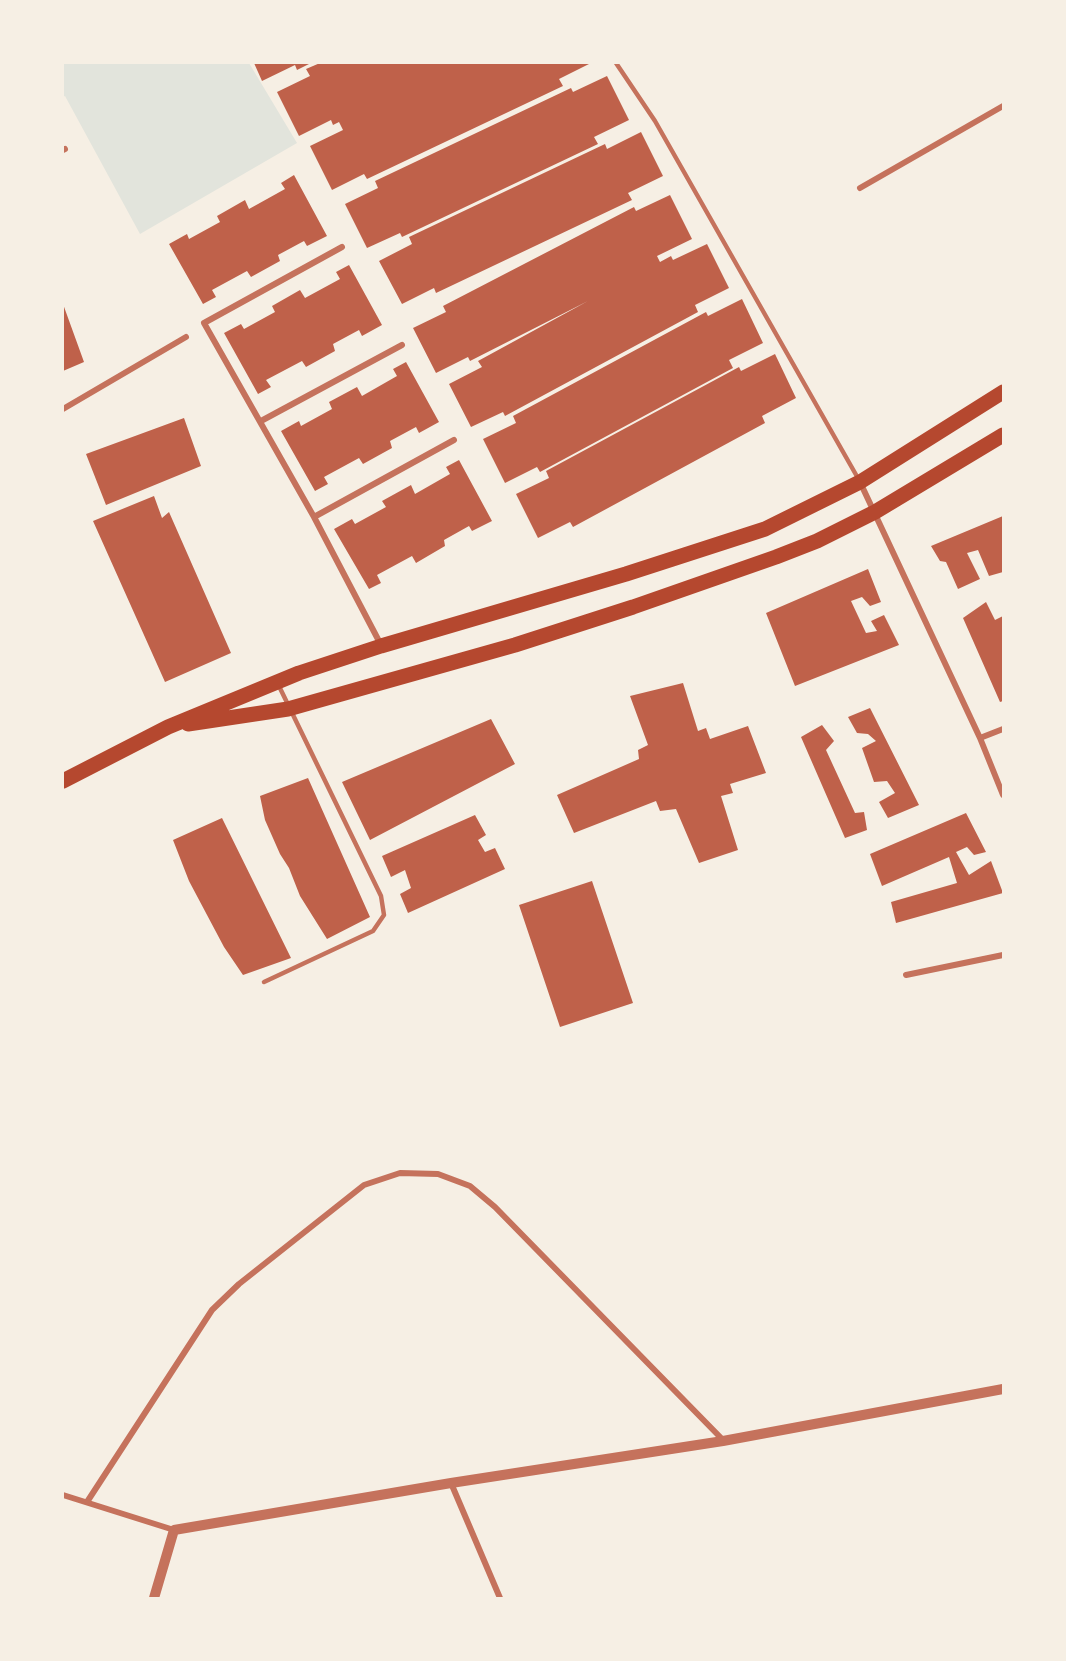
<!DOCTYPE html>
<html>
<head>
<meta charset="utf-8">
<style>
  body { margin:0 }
  #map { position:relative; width:1066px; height:1661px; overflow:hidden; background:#f6efe4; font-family:Barlow,sans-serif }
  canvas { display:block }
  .frame { position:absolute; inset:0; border:64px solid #f6efe4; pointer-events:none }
</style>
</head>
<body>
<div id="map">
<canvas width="1066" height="1661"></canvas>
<div class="frame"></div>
</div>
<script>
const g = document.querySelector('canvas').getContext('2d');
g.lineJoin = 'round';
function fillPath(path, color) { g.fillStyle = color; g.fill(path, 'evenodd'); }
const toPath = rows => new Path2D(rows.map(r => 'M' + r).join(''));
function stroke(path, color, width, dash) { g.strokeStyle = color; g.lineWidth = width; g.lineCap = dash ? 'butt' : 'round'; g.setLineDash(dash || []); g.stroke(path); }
fillPath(toPath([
  [63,63,249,63,297,143,140,234,65,96,63,97]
]), '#e2e4dc');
fillPath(toPath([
  [254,63,311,63,297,70,295,65,262,81],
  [320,63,591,63,559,79,563,86,367,179,364,174,332,190,310,146,343,130,339,122,333,125,331,120,299,136,277,92,310,76,306,69],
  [607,76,629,120,594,137,598,144,402,237,400,233,367,248,345,204,378,188,375,181,571,88,573,92],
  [641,132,663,176,628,193,632,200,436,293,434,288,402,304,379,261,412,244,409,237,605,144,607,149],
  [294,175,327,236,307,246,304,241,278,255,280,261,251,277,247,271,212,290,216,297,203,304,169,244,187,234,189,239,220,222,217,216,245,200,249,209,285,189,281,183],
  [670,195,692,239,657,256,660,262,671,256,673,260,707,244,729,288,695,305,698,312,505,416,503,412,471,427,449,384,482,367,478,361,588,301,470,361,468,357,436,373,413,328,446,312,443,306,634,207,636,211],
  [349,265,382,325,362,336,359,330,333,344,335,351,306,367,302,361,266,380,271,387,258,394,224,333,241,324,244,329,275,312,272,306,300,290,305,298,340,279,336,272],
  [742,299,763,343,729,360,733,368,540,472,537,467,505,483,483,439,516,423,513,416,706,312,708,316],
  [63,304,84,362,63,371],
  [775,354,796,398,762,416,765,423,573,527,570,522,538,538,516,494,549,478,546,471,739,367,741,371],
  [406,362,439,422,419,433,416,427,390,441,392,448,363,464,359,458,324,477,328,484,315,491,281,431,299,421,301,426,332,409,329,402,357,387,362,396,397,376,393,369],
  [184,418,201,466,106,505,86,454],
  [459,460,492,521,472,531,469,526,444,540,445,546,416,563,412,556,377,575,381,583,369,589,334,529,352,519,355,524,386,507,382,501,411,485,415,494,450,474,446,467],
  [154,496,162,518,169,512,231,653,165,682,93,521],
  [1003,516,1003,572,989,576,978,550,967,553,980,579,958,589,946,562,940,561,931,546],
  [868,569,881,602,870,606,862,597,851,601,866,633,877,631,871,621,884,615,899,645,795,686,766,613],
  [986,602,995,620,1003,616,1003,701,1000,702,963,618],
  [683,683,698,731,706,728,710,739,748,726,766,773,730,784,733,793,721,796,738,850,699,863,676,809,660,811,656,801,574,833,557,795,639,759,638,750,648,745,630,696],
  [870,708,919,805,888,818,879,802,895,793,887,781,874,782,862,748,876,741,868,734,857,733,848,717],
  [491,719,515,764,370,840,342,782],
  [822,725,834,741,826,750,855,813,864,812,867,830,845,838,801,737],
  [308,778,370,917,327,939,300,896,289,868,280,854,265,820,260,796],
  [966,813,986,852,974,855,967,847,956,852,969,875,991,861,1003,893,896,923,891,902,957,883,949,857,882,886,870,854],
  [475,815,486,835,478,840,485,852,495,848,505,869,408,913,400,894,411,888,405,870,391,877,382,856],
  [222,818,291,958,243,975,224,947,189,881,173,840],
  [592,881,633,1003,560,1027,519,905]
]), '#bf614a');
stroke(toPath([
  [616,63,655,121,859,480],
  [264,982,373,931,384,915,381,896,278,684]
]), '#c5725c', 4.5);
stroke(toPath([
  [63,150,65,149],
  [860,188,1003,106],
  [342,247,204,323,314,517,381,645],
  [63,409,186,337],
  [261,421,402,345],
  [860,482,980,738,1003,795],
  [314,517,454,440],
  [980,738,1003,729],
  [906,975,1003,955],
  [451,1483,500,1598],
  [63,1495,174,1530],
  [87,1502,212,1310,239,1284,364,1185,400,1173,438,1174,470,1186,495,1207,723,1440]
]), '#c5725c', 6);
stroke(toPath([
  [154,1598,174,1530,451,1483,723,1441,1003,1389]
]), '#c5725c', 10);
stroke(toPath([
  [188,724,288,709,515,645,633,607,776,557,817,541,875,512,1003,435],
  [63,781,168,727,299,673,381,646,626,574,765,529,860,482,1003,392]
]), '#b5482f', 15);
</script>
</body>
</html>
